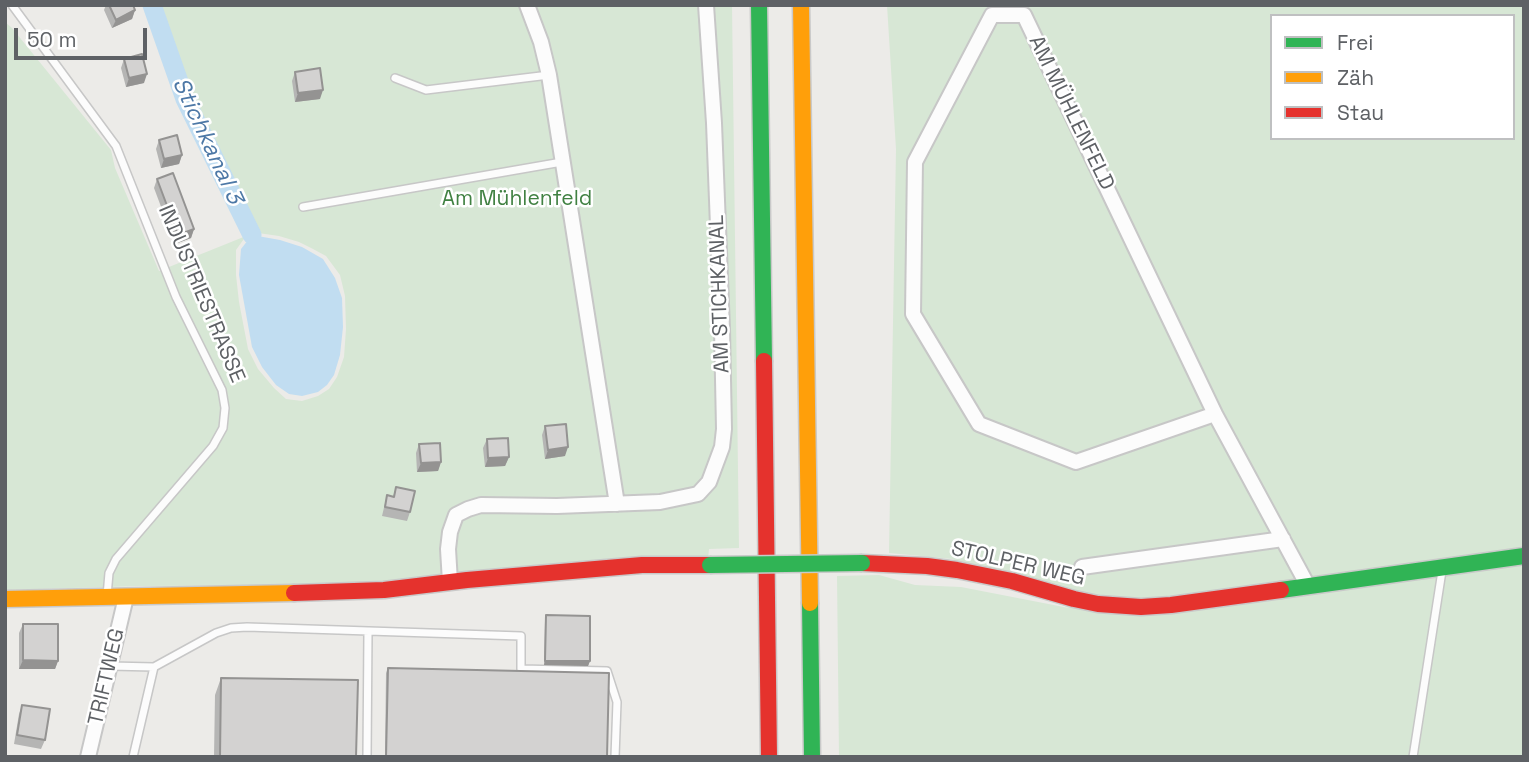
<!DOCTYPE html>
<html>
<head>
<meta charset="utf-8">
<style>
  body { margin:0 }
  #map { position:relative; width:1529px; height:762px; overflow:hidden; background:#ecebe8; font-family:"Space Grotesk",sans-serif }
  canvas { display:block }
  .frame { position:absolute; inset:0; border:7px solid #5e6165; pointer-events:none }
  .legend { position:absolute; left:1270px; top:14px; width:245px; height:126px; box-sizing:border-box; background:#fff; border:2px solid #bfc0c1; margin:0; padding:9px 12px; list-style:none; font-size:21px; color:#5e6165 }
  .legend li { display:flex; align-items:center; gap:14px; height:35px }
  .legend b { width:35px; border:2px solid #bfc0c1 }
  .scale { position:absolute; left:14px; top:28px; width:133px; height:32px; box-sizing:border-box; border:4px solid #5e6165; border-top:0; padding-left:9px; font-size:21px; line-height:24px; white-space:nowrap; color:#5e6165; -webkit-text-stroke:5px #fff; paint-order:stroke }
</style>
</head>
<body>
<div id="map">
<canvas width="1529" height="762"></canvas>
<div class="frame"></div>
<ul class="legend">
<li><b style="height:9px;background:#30b455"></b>Frei</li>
<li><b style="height:9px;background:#ff9f0a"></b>Zäh</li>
<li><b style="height:9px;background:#e5322d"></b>Stau</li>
</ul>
<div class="scale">50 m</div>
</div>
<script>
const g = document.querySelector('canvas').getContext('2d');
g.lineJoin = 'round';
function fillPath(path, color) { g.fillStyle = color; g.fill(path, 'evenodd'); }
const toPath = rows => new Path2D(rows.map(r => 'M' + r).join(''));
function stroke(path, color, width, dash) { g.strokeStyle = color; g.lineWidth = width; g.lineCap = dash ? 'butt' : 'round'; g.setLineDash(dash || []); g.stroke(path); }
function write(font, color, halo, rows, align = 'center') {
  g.font = font + ' "Space Grotesk",sans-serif'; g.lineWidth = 5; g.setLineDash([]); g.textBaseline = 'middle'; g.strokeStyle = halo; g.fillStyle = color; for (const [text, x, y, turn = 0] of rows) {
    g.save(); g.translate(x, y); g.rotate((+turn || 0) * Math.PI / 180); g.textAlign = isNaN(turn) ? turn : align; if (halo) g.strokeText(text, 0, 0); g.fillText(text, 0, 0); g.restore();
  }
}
fillPath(toPath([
  [159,5,732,5,739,548,709,549,708,559,381,585,140,586,5,590,5,22,12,28,111,150,115,168,159,271,246,236,236,250,236,275,239,302,248,349,258,369,274,388,286,399,302,401,318,396,329,389,337,377,344,357,346,329,345,296,340,275,326,256,313,249,299,242,279,236,258,233,192,99],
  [887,5,1524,5,1524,757,839,757,837,576,879,575,915,585,961,587,1069,608,952,559,889,553,896,149],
  [1272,16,1513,16,1513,138,1272,138]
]), '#d7e7d5');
fillPath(toPath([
  [252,235,280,240,302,247,323,259,335,278,342,298,343,327,340,355,334,375,327,385,318,392,302,396,289,394,276,385,262,367,252,347,239,275,241,249]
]), '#c1ddf1');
stroke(toPath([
  [152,5,185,99,252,235]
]), '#c1ddf1', 19);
const lane = toPath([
  [12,5,116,146,176,297,222,390,225,408,223,428,213,446,116,559,109,573,107,596],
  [395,78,426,90,549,75],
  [303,207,562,162],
  [110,666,154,667,216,633,231,628,247,627,521,636,521,669,607,671,617,702,615,757],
  [133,757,154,667],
  [367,757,368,632],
  [1413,757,1442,571]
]);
const street = toPath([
  [527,5,541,42,549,75,617,504],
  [1215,414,1024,15,992,15,915,162,913,314,979,424,1076,462,1215,414,1308,586],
  [1082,567,1283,539],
  [450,582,448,549,450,532,456,515,468,509,481,505,557,506,660,502,698,494,709,482,722,447,724,429,722,329,714,123,706,5],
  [88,757,126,597]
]);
const fast = toPath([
  [759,5,764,361],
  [1281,590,1524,556],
  [810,603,812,757]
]);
const slow = toPath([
  [801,5,810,603],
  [5,599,294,593]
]);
const jam = toPath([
  [764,361,769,757],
  [862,563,927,566,957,570,1012,581,1074,599,1098,604,1141,607,1171,605,1281,590],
  [294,593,384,590,467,580,642,565,710,565]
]);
stroke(lane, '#c7c7c7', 10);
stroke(street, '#c7c7c7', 18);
stroke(fast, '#c9c9c9', 19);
stroke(slow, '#c9c9c9', 19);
stroke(jam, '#c9c9c9', 19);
stroke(lane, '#fcfcfc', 7);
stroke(street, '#fcfcfc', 14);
stroke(fast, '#30b455', 16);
stroke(slow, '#ff9f0a', 16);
stroke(jam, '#e5322d', 16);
const fastBridge = toPath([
  [710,565,862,563]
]);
stroke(fastBridge, '#c9c9c9', 19, []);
stroke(fastBridge, '#30b455', 16);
fillPath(toPath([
  [106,5,109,5,135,10,132,19,112,28,104,10],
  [124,59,144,83,126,87,121,68],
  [295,72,320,99,295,102,292,81],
  [159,140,182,155,179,164,161,168,156,149],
  [157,179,194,229,191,238,175,244,154,188],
  [545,426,565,456,545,459,542,435],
  [487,439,509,457,505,466,485,467,483,448],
  [419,444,441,462,438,471,417,472,416,453],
  [396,487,410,512,407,521,382,516,387,495,393,497],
  [546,615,590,661,588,666,544,665,545,620],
  [23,624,58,661,55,669,19,669,19,633],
  [388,668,607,757,385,757,386,673],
  [221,678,356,757,214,757,215,695],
  [22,705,45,740,41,749,14,744,19,714]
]), '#b5b5b4');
fillPath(toPath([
  [135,10,132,19,112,28,116,20],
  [147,74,144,83,126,87,129,78],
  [323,90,320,99,295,102,298,93],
  [182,155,179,164,161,168,164,159],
  [194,229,191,238,175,244,178,235],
  [568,447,565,456,545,459,548,450],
  [509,457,505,466,485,467,488,458],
  [441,462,438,471,417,472,421,463],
  [23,660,58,661,55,669,19,669],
  [545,661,590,661,588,666,544,665]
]), '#949392');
const building = toPath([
  [109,5,133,5,135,10,116,20,109,5],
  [142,54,147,74,129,78,124,59,142,54],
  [320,68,323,90,298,93,295,72,320,68],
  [177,135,182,155,164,159,159,140,177,135],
  [173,173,194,229,178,235,157,179,173,173],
  [566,424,568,447,548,450,545,426,566,424],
  [508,438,509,457,488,458,487,439,508,438],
  [440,443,441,462,421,463,419,444,440,443],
  [396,487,415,491,410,512,385,507,387,495,394,497,396,487],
  [546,615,590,616,590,661,545,661,546,615],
  [23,624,58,624,58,661,23,660,23,624],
  [388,668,609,673,607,757,386,757,388,668],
  [221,678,358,680,356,757,220,757,221,678],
  [22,705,50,709,45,740,17,735,22,705]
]);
fillPath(building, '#d3d2d1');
stroke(building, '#949392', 2);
write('21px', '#5e6165', '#fff', [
  ["AM MÜHLENFELD",1071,113,64],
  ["INDUSTRIESTRASSE",201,294,67],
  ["AM STICHKANAL",720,294,-92],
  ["STOLPER WEG",1018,564,13],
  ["TRIFTWEG",107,677,-77]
]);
write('21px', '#408142', '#fff', [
  ["Am Mühlenfeld",517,199]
]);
write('italic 23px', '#4d78a6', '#fff', [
  ["Stichkanal 3",207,141,65]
]);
</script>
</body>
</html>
